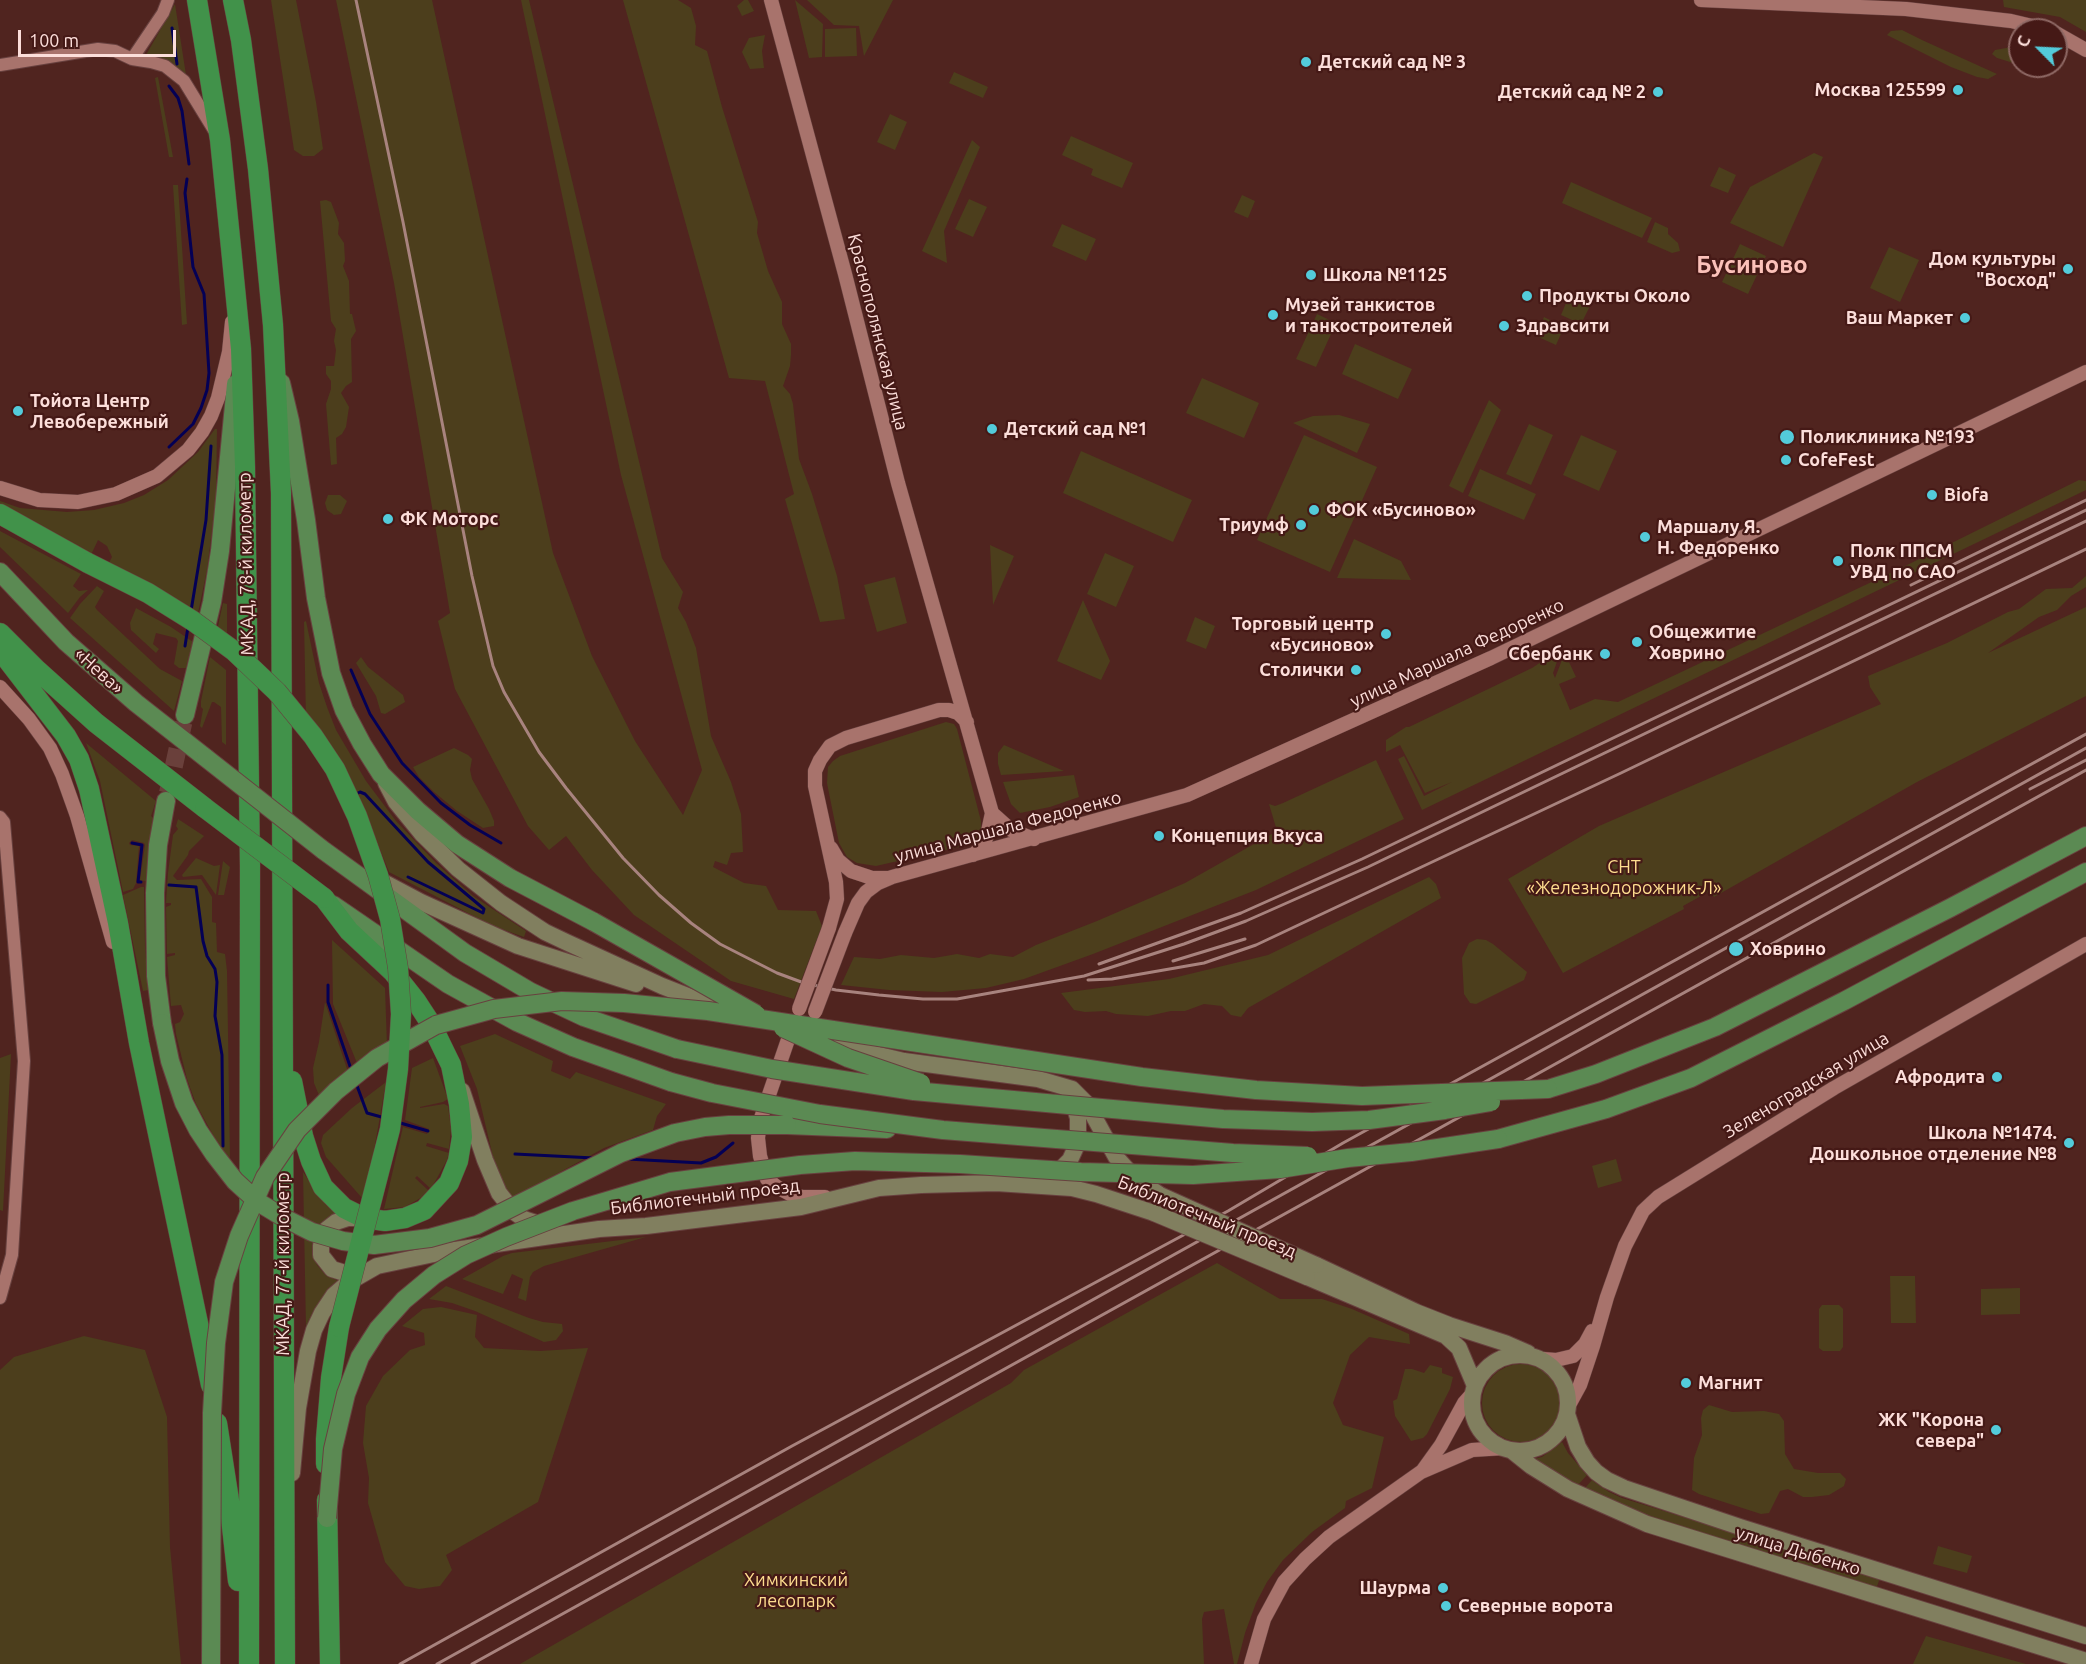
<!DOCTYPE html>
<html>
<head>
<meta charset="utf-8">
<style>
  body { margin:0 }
  #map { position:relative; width:2086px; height:1664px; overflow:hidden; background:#50241f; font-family:Ubuntu,sans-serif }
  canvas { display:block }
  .north { position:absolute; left:2008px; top:18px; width:60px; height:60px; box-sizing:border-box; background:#451916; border:2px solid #8e6864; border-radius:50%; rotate:294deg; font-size:16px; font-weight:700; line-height:24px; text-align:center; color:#fcdeda }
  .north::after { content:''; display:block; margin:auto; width:21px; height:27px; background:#53cbda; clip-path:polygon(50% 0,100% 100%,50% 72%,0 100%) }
  .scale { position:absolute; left:18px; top:30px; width:158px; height:27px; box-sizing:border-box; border:3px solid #fcdeda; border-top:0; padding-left:8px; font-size:18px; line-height:21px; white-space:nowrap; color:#fcdeda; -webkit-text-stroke:4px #451916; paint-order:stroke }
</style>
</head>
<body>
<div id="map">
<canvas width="2086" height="1664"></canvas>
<div class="north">С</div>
<div class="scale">100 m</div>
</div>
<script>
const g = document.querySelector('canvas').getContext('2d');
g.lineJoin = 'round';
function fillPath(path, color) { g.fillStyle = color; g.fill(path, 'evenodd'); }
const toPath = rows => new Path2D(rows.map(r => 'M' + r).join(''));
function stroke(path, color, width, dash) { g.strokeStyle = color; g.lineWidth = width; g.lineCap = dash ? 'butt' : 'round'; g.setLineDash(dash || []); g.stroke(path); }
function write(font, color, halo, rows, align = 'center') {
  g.font = font + ' Ubuntu,sans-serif'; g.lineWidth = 4.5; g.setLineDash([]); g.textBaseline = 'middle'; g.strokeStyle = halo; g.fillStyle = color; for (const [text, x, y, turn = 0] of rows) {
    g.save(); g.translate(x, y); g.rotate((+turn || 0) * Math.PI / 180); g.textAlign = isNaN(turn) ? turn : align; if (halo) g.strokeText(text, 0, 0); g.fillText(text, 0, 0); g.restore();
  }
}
fillPath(toPath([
  [271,0,296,0,316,102,323,149,314,156,303,156,294,150],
  [336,0,432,0,553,553,592,656,635,741,683,815,702,770,621,475,521,0,529,0,662,558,683,592,678,608,686,622,696,648,711,736,731,782,741,814,743,852,731,853,727,865,715,861,713,867,744,883,766,886,778,910,816,911,822,926,794,999,731,981,634,915,592,870,566,836,549,850,528,826,455,689,438,621,450,613,394,283],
  [623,0,678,0,691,8,696,26,695,45,707,51,722,107,758,222,757,233,768,271,782,302,782,324,791,344,791,355,790,366,783,386,790,394,793,404,799,459,812,494,837,576,845,619,820,622,785,499,794,494,765,381,729,378],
  [744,0,748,0,754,11,742,16,737,6],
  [795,0,823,24,822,57,809,58],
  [807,0,893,0,864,56,859,26,834,25],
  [2003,0,2086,0,2086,32,2060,17,2004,7],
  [175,4,186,75,164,60,146,55],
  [856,28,857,56,825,57,825,29],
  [1902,30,1922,40,1997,74,1988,79,1977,77,1951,67,1887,35,1891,31],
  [765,35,762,51,764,68,750,69,742,52,749,38],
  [2012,47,2020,48,2020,65,1997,58,1992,54,1995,50],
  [954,72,988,87,983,98,949,83],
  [158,77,173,157,169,157,155,78],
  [890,114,907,122,895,150,877,142],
  [1071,136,1133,163,1122,188,1091,175,1093,169,1062,155],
  [972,140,980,147,944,231,947,263,922,251],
  [1814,153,1823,157,1783,247,1730,223,1750,187],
  [1719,167,1736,175,1728,193,1710,186],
  [1571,182,1652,218,1642,238,1562,203],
  [173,185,178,185,187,324,182,325],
  [1242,195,1255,201,1248,218,1234,212],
  [969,199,987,207,973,237,955,229],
  [326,200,331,202,339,223,338,234,344,243,345,261,343,266,349,281,350,314,352,314,356,331,351,339,352,382,346,386,341,393,349,407,346,427,342,434,336,438,337,464,331,465,326,404,331,389,331,381,326,374,326,366,334,366,336,350,334,341,336,329,331,321,320,201],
  [1655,222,1668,228,1668,234,1678,243,1680,251,1672,253,1647,242],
  [1062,224,1096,239,1086,261,1052,246],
  [1740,244,1766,256,1748,294,1722,282],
  [1889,247,1919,260,1900,302,1870,288],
  [1569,296,1590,306,1581,324,1561,315],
  [1317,314,1336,323,1316,367,1296,359],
  [1544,317,1564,327,1556,345,1536,336],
  [1355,344,1412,369,1398,399,1342,374],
  [1202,378,1259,403,1244,438,1186,413],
  [1489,400,1501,410,1463,493,1449,486],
  [1339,415,1370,424,1357,453,1293,423,1313,416],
  [1529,424,1553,435,1531,485,1506,474],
  [215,429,217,429,216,499,207,570,197,618,108,565,112,557,107,546,98,540,90,557,0,507,0,501,20,508,67,512,94,510,124,503,144,495,168,480,198,452],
  [1304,435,1377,467,1330,572,1257,540],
  [1581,435,1617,451,1599,491,1563,475],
  [1081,451,1192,500,1173,542,1063,493],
  [1480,469,1536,494,1524,520,1468,496],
  [2079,480,2086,481,2086,490,1422,810,1398,759,1404,756,1424,796,1452,782,1425,793,1400,745,1386,752,1386,740,1406,727,1409,727,1532,668,1550,656,1558,659,1553,673,1555,678,1562,660,1569,662,1576,677,1559,684,1570,710,1595,699,1618,702,1899,569],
  [328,495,340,495,347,501,341,514,334,515,327,510,325,503],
  [0,531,81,574,73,586,79,591,88,590,80,597,68,613,0,547],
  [1354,539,1401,561,1411,580,1337,578],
  [990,545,1014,556,993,605],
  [1105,553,1134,566,1116,607,1087,594],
  [2086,576,2086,587,2071,596,2057,610,2039,617,1988,653,2086,607,2086,696,1917,782,1714,897,1710,891,1683,906,1684,909,1563,973,1508,879,1599,826,1881,704,1870,687,1868,676,1947,643,2008,612,2019,609,2046,589,2072,588],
  [895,577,907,623,877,632,864,585],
  [97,586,104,591,95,607,97,610,160,669,182,681,174,711,70,618,80,604],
  [1083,600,1110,661,1101,680,1057,661],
  [223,603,227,604,227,639,217,631],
  [136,608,171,627,193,642,186,668,179,668,174,664,178,641,176,638,156,633,153,644,159,649,156,653,131,630,130,623],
  [1195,617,1215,626,1206,649,1186,641],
  [306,621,319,683,327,707,336,730,366,781,396,821,436,863,473,896,526,931,524,937,493,926,389,872,367,817,306,719,304,622],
  [210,657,226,670,226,745,222,742,221,707,214,702,212,702,202,728,200,726,203,709,201,707,201,701],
  [361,657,368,667,403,695,405,702,385,714,381,713,376,696,356,663],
  [946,722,954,724,957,729,981,821,981,828,977,838,968,845,876,866,857,863,847,857,839,843,827,783,828,767,833,761,840,756],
  [86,743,156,801,151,816,153,818,146,881,140,880,145,845,144,843,132,840,129,843,130,845,139,846,136,883,133,889,123,892,100,781],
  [1004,745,1064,771,1001,775,998,764,998,753],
  [454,748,468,755,472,759,470,770,472,779,489,809,494,821,494,826,483,828,457,811,434,792,419,777,413,767],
  [1376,760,1404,819,1256,890,1093,954,1024,979,986,988,942,992,889,990,841,985,854,957,880,959,901,955,934,958,957,954,979,958,990,954,1013,957,1036,945,1097,921,1185,883,1277,831,1269,804,1275,806,1283,803],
  [1074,775,1079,797,1050,807,1020,813,1011,804,1003,782],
  [178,819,204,836,189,851,188,855,173,876,177,880,201,879,212,897,212,922,216,923,217,952,225,954,227,971,230,1158,219,1146,196,1104,187,1079,176,1034,175,1024,180,1022,184,1014,181,1005,171,1006,167,957,175,955,175,953,167,954,166,907,171,905,171,903,166,903,168,873,173,835,178,829,176,826],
  [196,858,214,866,220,865,216,895,202,875,183,877,182,875],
  [223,861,230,867,224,895,218,895],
  [1429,877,1436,884,1441,898,1248,1008,1241,1017,1231,1015,1222,1006,1204,1004,1185,1011,1171,1011,1148,1016,1116,1014,1106,1011,1085,1012,1074,1010,1061,993,1169,979,1268,955],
  [141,887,144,887,145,946,148,990,143,991,123,895],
  [1477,939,1486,940,1493,944,1527,972,1524,980,1476,1004,1470,1003,1464,994,1462,958,1469,943],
  [332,940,385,988,387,1046,359,1068,333,1004],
  [325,1002,349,1075,321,1100,314,1083,313,1068,319,1042],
  [495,1034,553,1061,551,1071,570,1079,576,1072,666,1104,657,1116,653,1130,604,1148,513,1198,505,1188,497,1174,477,1089,460,1046],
  [11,1054,3,1211,0,1210,0,1058],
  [433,1058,448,1099,443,1102,420,1107,420,1108,444,1104,448,1106,451,1129,449,1149,427,1143,426,1146,449,1153,447,1160,431,1189,417,1176,415,1178,429,1191,424,1196,405,1207,384,1209,403,1127,427,1134,429,1129,405,1120,412,1068],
  [386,1082,372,1162,362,1198,326,1157,321,1143,323,1135,352,1108],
  [1616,1159,1622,1181,1598,1188,1592,1166],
  [303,1172,326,1205,338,1213,328,1218,319,1226,312,1245,317,1265,324,1273,338,1281,316,1307,306,1328],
  [646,1237,544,1266,533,1272,530,1277,526,1301,518,1298,523,1279,512,1274,503,1294,462,1279,503,1256,512,1253],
  [1217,1263,1280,1299,1322,1299,1352,1309,1409,1334,1410,1344,1369,1337,1350,1355,1333,1403,1343,1425,1384,1437,1372,1488,1346,1501,1345,1508,1312,1532,1283,1560,1267,1582,1256,1603,1245,1633,1237,1664,1234,1664,1224,1609,1204,1612,1202,1619,1204,1664,520,1664,1011,1383,1024,1370],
  [1890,1276,1915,1276,1916,1323,1891,1323],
  [446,1286,529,1318,543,1322,562,1324,563,1331,556,1340,544,1342,475,1311,452,1303,429,1299],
  [2020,1288,2020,1314,1981,1315,1981,1289],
  [1822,1305,1839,1305,1843,1309,1843,1347,1840,1351,1823,1351,1819,1348,1819,1309],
  [441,1307,477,1315,475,1337,484,1348,540,1351,588,1348,538,1502,446,1555,452,1570,440,1586,419,1589,405,1586,385,1562,368,1503,369,1478,363,1443,366,1406,383,1376,410,1350,425,1345,424,1333,402,1326,423,1309],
  [84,1336,145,1350,167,1417,170,1547,181,1664,0,1664,0,1370,14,1357],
  '1482 1403a39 39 0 1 1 78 0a39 39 0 1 1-78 0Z',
  [1430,1365,1442,1368,1442,1373,1453,1377,1450,1389,1427,1434,1423,1438,1411,1441,1395,1416,1393,1401,1397,1399,1405,1369,1412,1369,1424,1373],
  [1709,1405,1732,1412,1764,1411,1779,1414,1784,1421,1785,1454,1794,1469,1818,1473,1840,1473,1846,1479,1844,1486,1829,1495,1812,1497,1803,1497,1788,1489,1780,1491,1769,1513,1761,1514,1699,1494,1692,1490,1694,1458,1702,1435,1701,1418,1703,1410],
  [1562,1442,1568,1453,1587,1475,1578,1485,1533,1459,1542,1457],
  [1592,1480,1609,1492,1622,1498,1880,1578,1876,1589,1625,1509,1585,1488],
  [1938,1546,1972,1556,1967,1573,1933,1564],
  [1926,1636,2026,1664,1913,1664]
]), '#4c3e1c');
stroke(toPath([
  [172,28,177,64],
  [169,86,178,98,182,111,189,164],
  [169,447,193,424,201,408,207,390,209,373,204,294,193,267,185,193,187,179],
  [191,611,206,520,211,446],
  [185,646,188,627],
  [351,670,370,714,402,763,441,803,470,825,501,843],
  [356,794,360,792,365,794,428,862,484,909,483,913,408,877],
  [132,843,142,845,138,882,141,882],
  [169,885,196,887,203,941,207,956,215,969,217,982,215,1016,222,1055,223,1146],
  [328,985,328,1002,352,1072],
  [356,1083,367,1113,385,1118],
  [397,1122,428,1131],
  [515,1154,594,1158],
  [627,1159,701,1163,716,1157,733,1143]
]), '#040055', 3);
stroke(toPath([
  [168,793,185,715]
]), '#6a403b', 18, [18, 9]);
const minor = toPath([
  [132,59,163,13,168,0],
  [0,65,98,49,115,51,132,59,151,62,165,66,184,81,214,130],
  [0,817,4,822,24,1061,12,1255,0,1298]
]);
const tertiary = toPath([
  [771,0,845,274,898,483,992,813,987,836,982,847,973,855],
  [1701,0,1906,9,2011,21,2049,30],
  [2056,33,2086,50],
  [0,488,39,500,78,502,116,494,157,476,188,450,202,432,211,416,218,398,229,352,232,322],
  [0,687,29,719,50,748,62,774,77,816,113,942],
  [992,813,1011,830,1034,839],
  [831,848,838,860,851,871,872,878,887,878],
  [829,928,837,899,836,882,815,786,815,771,820,760,830,746,846,738,939,710,949,710,958,713,967,722],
  [845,933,858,903,866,892,878,883,892,877,1187,795,1491,658,2086,372],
  [793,1025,760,1121,758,1138,760,1156,767,1179,777,1187,790,1194,803,1197,825,1197],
  [1543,1359,1556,1360,1573,1356,1585,1344,1592,1331],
  [1568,1407,1580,1385,1593,1346,1607,1297,1625,1246,1643,1211,1658,1197,1834,1088,2086,944],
  [1423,1470,1441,1445,1464,1403,1473,1393],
  [1251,1664,1264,1619,1284,1582,1305,1559,1329,1537,1421,1472,1472,1450,1505,1448]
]);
const secondary = toPath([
  [386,783,396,802,422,834,458,869,501,903,545,932,566,942,662,986,718,1008],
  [372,876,421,902,518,946,636,984],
  [828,1043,904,1061,1038,1079,1072,1089,1087,1104,1116,1157,1134,1177,1160,1195],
  [462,1091,485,1160,499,1193,514,1212,524,1219,536,1223,547,1224],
  [1051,1175,1061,1169,1070,1160,1075,1149,1078,1134,1078,1118,1074,1105,1069,1097],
  [364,1218,348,1218,336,1222,327,1229,322,1238,321,1246,321,1255,332,1269,348,1274,364,1271],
  [1316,1265,1416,1312,1449,1325,1505,1343,1528,1353],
  [1307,1277,1446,1336,1459,1348,1475,1386],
  '1472 1403a48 48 0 1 1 96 0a48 48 0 1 1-96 0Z',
  [1567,1414,1578,1447,1587,1462,1596,1472,1607,1480,1624,1488,1740,1527,2086,1636],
  [1511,1450,1531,1466,1568,1489,1647,1524,2086,1661],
  [292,1473,298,1408,308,1351,314,1330,322,1313,334,1295,349,1282,377,1266,448,1251,599,1229,646,1226,801,1207,879,1188,921,1185,996,1183,1072,1188,1096,1194,1154,1213]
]);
const primary = toPath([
  [281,383,290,421,306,520,316,598,331,673,344,710,362,744,381,774,418,811,457,844,510,878,594,922],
  [0,572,66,642,136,703,206,758],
  [185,715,212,602,220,551,236,384],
  [323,850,465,953,531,992,584,1017,677,1049],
  [333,905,448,984,517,1022,573,1047,671,1082],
  [162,1023,156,976,155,893,158,845,166,801],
  [1548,1089,1596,1074,1715,1027,1950,908,2086,836],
  [787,1125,887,1129],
  [1498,1139,1606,1109,1691,1078,1844,1001,2086,872]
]);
const trunk = toPath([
  [197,0,220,140,231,248,241,349,245,467,250,866,249,1664],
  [233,0,241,40,258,169,273,325,281,493,285,1664],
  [0,514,88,563],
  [0,633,36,669,96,723,205,808],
  [0,650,66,736,79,759,89,789,118,923,139,1043,211,1385],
  [292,1081,303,1136,311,1161,323,1187,344,1208,364,1218,385,1221,405,1218,424,1210,449,1183,458,1161,462,1137,459,1104,451,1065,431,1024,416,1001,393,972,349,931,324,898],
  [217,1423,229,1500,238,1581],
  [326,1464,326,1439,331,1378,339,1327],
  [327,1500,330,1664]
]);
stroke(minor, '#68413f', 14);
stroke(tertiary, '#68413f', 15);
stroke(secondary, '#68413f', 18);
stroke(primary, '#68413f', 20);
stroke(trunk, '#68413f', 21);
stroke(minor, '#a8736c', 12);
stroke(tertiary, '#a8736c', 14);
stroke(secondary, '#817f5f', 16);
stroke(primary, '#5b8a53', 18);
stroke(trunk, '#41924a', 20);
stroke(toPath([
  [356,0,403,222,472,576,493,666,504,692,539,752,566,788,623,858,659,895,691,923,720,944,777,973,804,983,836,990,879,995,923,999,957,999,1084,976,1184,944,1246,921,1368,867,2086,521],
  [1911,585,2086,500],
  [2030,789,2086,760],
  [1173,961,1245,939],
  [1099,964,1241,913,1362,859,2086,510],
  [1088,980,1112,979,1204,963,1256,945,1621,773,2086,549],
  [400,1664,792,1446,1228,1211,1343,1143,2086,734],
  [437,1664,2086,748],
  [472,1664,2086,770]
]), '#a8837e', 3);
const tertiaryBridge = toPath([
  [799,1009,829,928],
  [815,1012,845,933]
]);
const secondaryBridge = toPath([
  [1160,1195,1316,1265],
  [1154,1213,1307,1277]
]);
const primaryBridge = toPath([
  [206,758,323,850],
  [594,922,756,1014],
  [162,1023,170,1061,184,1103,198,1130,214,1154,235,1181,258,1202,286,1219,312,1232,343,1241,374,1245,430,1238,477,1225,621,1153,675,1133,705,1127,729,1125,787,1125],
  [783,1028,848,1058,921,1083],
  [677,1049,772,1069,914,1091,1223,1119,1312,1122,1369,1120,1445,1110,1491,1102],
  [671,1082,712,1093,820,1114,943,1130,1233,1153,1308,1156],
  [327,1518,333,1449,346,1394,360,1357,378,1329,404,1300,434,1275,466,1255,506,1237,573,1211,670,1182,800,1165,855,1161,960,1164,1081,1172,1193,1175,1280,1169,1348,1158,1411,1152,1498,1139],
  [211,1664,212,1413,216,1343,224,1282,239,1236,265,1177,297,1130,336,1091,377,1058,436,1025,494,1009,562,1001,624,1003,708,1011,1142,1077,1256,1090,1362,1096,1548,1089]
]);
const trunkBridge = toPath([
  [88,563,148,593,193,621,234,651,277,692,313,736,335,769,357,816,378,875,390,919,398,968,401,1014,398,1069,390,1129,339,1327],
  [205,808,324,898]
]);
stroke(tertiaryBridge, '#68413f', 15, []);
stroke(secondaryBridge, '#68413f', 18, []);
stroke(primaryBridge, '#68413f', 20, []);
stroke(trunkBridge, '#68413f', 21, []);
stroke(tertiaryBridge, '#a8736c', 14);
stroke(secondaryBridge, '#817f5f', 16);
stroke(primaryBridge, '#5b8a53', 18);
stroke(trunkBridge, '#41924a', 20);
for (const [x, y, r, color] of [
  [1306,62,6,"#53cbda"],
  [1958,90,6,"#53cbda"],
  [1658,92,6,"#53cbda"],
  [2068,269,6,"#53cbda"],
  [1311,275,6,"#53cbda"],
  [1527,296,6,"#53cbda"],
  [1273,315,6,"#53cbda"],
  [1965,318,6,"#53cbda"],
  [1504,326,6,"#53cbda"],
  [18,411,6,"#53cbda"],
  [992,429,6,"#53cbda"],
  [1787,437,8,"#53cbda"],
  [1786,460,6,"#53cbda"],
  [1932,495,6,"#53cbda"],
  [1314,510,6,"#53cbda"],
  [388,519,6,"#53cbda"],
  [1301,525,6,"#53cbda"],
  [1645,537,6,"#53cbda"],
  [1838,561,6,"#53cbda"],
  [1386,634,6,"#53cbda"],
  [1637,642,6,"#53cbda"],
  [1605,654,6,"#53cbda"],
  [1356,670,6,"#53cbda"],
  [1159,836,6,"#53cbda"],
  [1736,949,8,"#53cbda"],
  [1997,1077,6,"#53cbda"],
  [2069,1143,6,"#53cbda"],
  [1686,1383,6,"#53cbda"],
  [1996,1430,6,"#53cbda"],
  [1443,1588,6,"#53cbda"],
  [1446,1606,6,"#53cbda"]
]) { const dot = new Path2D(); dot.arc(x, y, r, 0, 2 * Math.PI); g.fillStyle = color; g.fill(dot); stroke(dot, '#451916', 2); }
write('bold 18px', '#fcdeda', '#451916', [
  ["Детский сад № 3",1318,62],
  ["Москва 125599",1946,90,"right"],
  ["Детский сад № 2",1646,92,"right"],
  ["Дом культуры",2056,259,"right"],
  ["\"Восход\"",2056,280,"right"],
  ["Школа №1125",1323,275],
  ["Продукты Около",1539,296],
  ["Музей танкистов",1285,305],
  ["и танкостроителей",1285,326],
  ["Ваш Маркет",1953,318,"right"],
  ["Здравсити",1516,326],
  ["Тойота Центр",30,401],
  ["Левобережный",30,422],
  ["Детский сад №1",1004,429],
  ["Поликлиника №193",1800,437],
  ["CofeFest",1798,460],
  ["Biofa",1944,495],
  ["ФОК «Бусиново»",1326,510],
  ["ФК Моторс",400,519],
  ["Триумф",1289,525,"right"],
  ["Маршалу Я.",1657,527],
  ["Н. Федоренко",1657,548],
  ["Полк ППСМ",1850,551],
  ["УВД по САО",1850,572],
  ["Торговый центр",1374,624,"right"],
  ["«Бусиново»",1374,645,"right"],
  ["Общежитие",1649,632],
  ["Ховрино",1649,653],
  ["Сбербанк",1593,654,"right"],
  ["Столички",1344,670,"right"],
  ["Концепция Вкуса",1171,836],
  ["Ховрино",1750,949],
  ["Афродита",1985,1077,"right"],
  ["Школа №1474.",2057,1133,"right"],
  ["Дошкольное отделение №8",2057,1154,"right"],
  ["Магнит",1698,1383],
  ["ЖК \"Корона",1984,1420,"right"],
  ["севера\"",1984,1441,"right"],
  ["Шаурма",1431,1588,"right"],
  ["Северные ворота",1458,1606]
], 'left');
write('18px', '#fcdeda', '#451916', [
  ["Краснополянская улица",878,332,76],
  ["МКАД, 78-й километр",246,564,-91],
  ["улица Маршала Федоренко",1457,653,-25],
  ["«Нева»",99,671,42],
  ["улица Маршала Федоренко",1008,827,-15],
  ["Зеленоградская улица",1806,1085,-31],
  ["Библиотечный проезд",705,1197,-7],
  ["Библиотечный проезд",1207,1217,22],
  ["МКАД, 77-й километр",283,1264,-90],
  ["улица Дыбенко",1798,1551,17]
]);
write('18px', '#fedd8f', '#451916', [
  ["СНТ",1624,867],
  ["«Железнодорожник-Л»",1624,888],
  ["Химкинский",796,1580],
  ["лесопарк",796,1601]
]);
write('bold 24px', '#fbc1b9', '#451916', [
  ["Бусиново",1752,265]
]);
</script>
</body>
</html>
